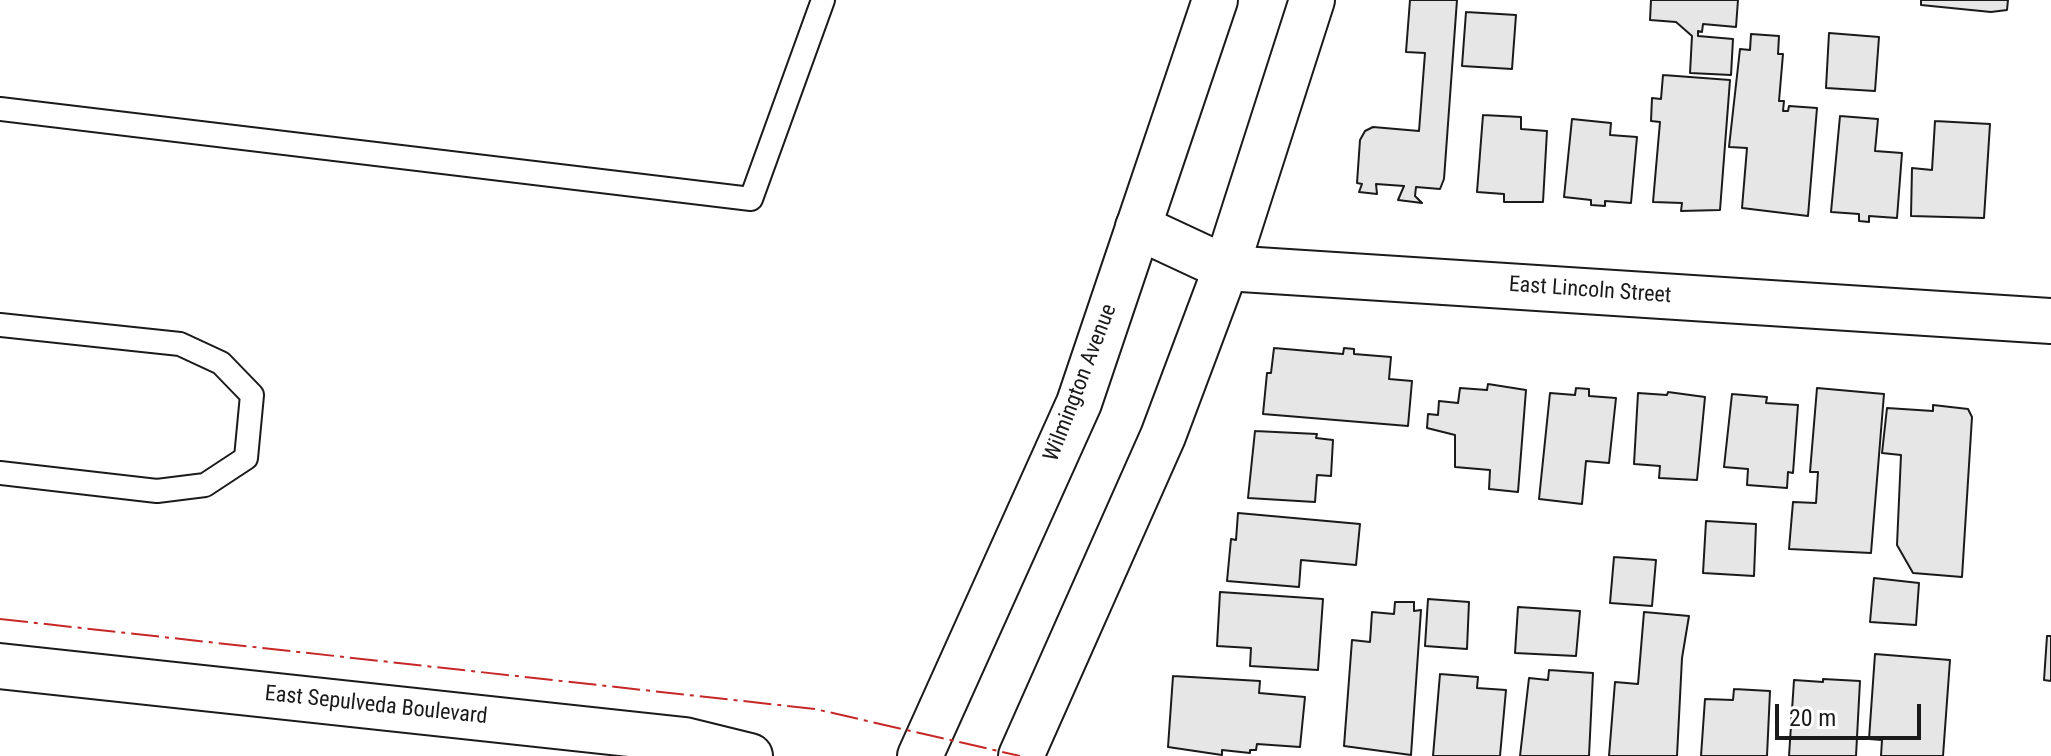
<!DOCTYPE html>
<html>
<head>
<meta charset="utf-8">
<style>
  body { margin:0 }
  #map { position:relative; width:2051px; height:756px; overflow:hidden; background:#fff; font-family:"Roboto Condensed",sans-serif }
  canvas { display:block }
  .scale { position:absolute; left:1775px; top:704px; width:146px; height:36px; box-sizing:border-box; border:4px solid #1a1a1a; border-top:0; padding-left:10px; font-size:24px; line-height:28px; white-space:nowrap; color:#1a1a1a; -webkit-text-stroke:6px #fff; paint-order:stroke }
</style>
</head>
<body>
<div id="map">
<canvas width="2051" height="756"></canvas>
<div class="scale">20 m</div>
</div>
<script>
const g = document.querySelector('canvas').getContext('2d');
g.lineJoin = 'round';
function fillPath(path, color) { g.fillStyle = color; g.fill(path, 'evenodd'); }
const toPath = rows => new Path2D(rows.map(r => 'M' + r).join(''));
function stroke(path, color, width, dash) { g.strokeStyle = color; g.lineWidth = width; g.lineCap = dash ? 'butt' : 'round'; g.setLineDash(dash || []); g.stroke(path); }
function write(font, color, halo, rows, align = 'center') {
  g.font = font + ' "Roboto Condensed",sans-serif'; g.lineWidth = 6; g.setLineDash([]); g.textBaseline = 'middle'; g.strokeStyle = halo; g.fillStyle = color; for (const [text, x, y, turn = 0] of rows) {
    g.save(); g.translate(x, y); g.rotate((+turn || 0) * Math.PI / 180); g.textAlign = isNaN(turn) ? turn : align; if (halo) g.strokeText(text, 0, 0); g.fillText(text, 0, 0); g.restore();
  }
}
const building = toPath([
  [1410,0,1457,0,1444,179,1440,189,1416,187,1415,196,1422,203,1398,200,1404,186,1376,184,1377,194,1359,192,1362,184,1357,183,1360,140,1365,131,1373,127,1419,131,1425,53,1406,52,1410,0],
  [1651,0,1738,0,1736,27,1703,24,1702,32,1698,31,1698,36,1733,39,1731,75,1690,73,1692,36,1676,22,1650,20,1651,0],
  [1921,0,2008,0,2007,10,1991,12,1921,5,1921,0],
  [1466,12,1516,15,1512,69,1462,66,1466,12],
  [1829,33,1879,37,1875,91,1826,88,1829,33],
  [1751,34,1779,36,1778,54,1783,54,1779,101,1784,101,1783,111,1788,111,1789,106,1817,108,1808,216,1742,208,1747,148,1729,147,1740,49,1750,50,1751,34],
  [1663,75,1730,80,1720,210,1681,211,1682,203,1653,202,1660,122,1651,121,1652,98,1661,99,1663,75],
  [1483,115,1521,117,1521,129,1547,131,1543,202,1504,202,1504,194,1477,192,1483,115],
  [1840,116,1878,119,1875,151,1902,153,1897,218,1869,216,1869,222,1859,221,1859,214,1831,212,1840,116],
  [1572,119,1611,123,1610,135,1637,137,1631,203,1605,201,1605,206,1591,205,1591,200,1564,197,1572,119],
  [1935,121,1990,124,1984,218,1911,216,1912,168,1932,170,1935,121],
  [1274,348,1343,354,1344,348,1354,349,1354,354,1391,357,1389,379,1412,381,1408,426,1263,414,1267,373,1271,373,1274,348],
  [1488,384,1526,390,1518,492,1489,489,1490,470,1455,467,1455,435,1427,428,1428,414,1438,415,1439,401,1458,403,1460,388,1487,390,1488,384],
  [1576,388,1589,389,1589,396,1616,398,1609,463,1586,461,1582,504,1539,499,1550,393,1575,395,1576,388],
  [1817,388,1884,394,1871,553,1789,549,1793,502,1816,503,1818,472,1810,472,1817,388],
  [1668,392,1705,397,1697,480,1659,478,1660,466,1634,464,1638,393,1667,395,1668,392],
  [1732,394,1767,397,1766,403,1798,405,1793,473,1788,472,1787,488,1747,485,1748,469,1724,467,1732,394],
  [1933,405,1968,409,1972,417,1962,577,1913,573,1897,545,1901,455,1882,453,1887,408,1933,411,1933,405],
  [1255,431,1317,434,1316,438,1333,440,1331,476,1317,475,1315,502,1248,498,1255,431],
  [1238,513,1360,524,1356,565,1301,560,1299,587,1227,581,1231,539,1236,540,1238,513],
  [1706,521,1756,524,1754,576,1703,573,1706,521],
  [1614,557,1656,560,1652,606,1610,603,1614,557],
  [1874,578,1919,583,1916,625,1870,622,1874,578],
  [1220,592,1323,599,1318,670,1250,666,1251,648,1217,646,1220,592],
  [1428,599,1469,602,1467,649,1425,646,1428,599],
  [1395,602,1414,602,1414,611,1421,610,1411,755,1344,746,1352,640,1370,642,1372,612,1394,614,1395,602],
  [1518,607,1580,611,1576,656,1515,653,1518,607],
  [1644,612,1689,616,1682,658,1677,756,1609,756,1615,682,1638,684,1644,612],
  [2047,636,2051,636,2051,681,2044,680,2047,636],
  [1875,654,1950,660,1943,756,1881,756,1882,740,1869,739,1875,654],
  [1549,670,1593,673,1589,756,1520,756,1529,678,1548,680,1549,670],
  [1440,674,1478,677,1477,688,1506,690,1500,756,1433,756,1440,674],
  [1173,676,1260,681,1259,693,1305,697,1300,747,1257,744,1256,750,1250,750,1250,753,1222,750,1222,755,1168,747,1173,676],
  [1823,679,1860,681,1856,756,1789,756,1794,680,1823,682,1823,679],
  [1734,689,1770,691,1767,756,1701,756,1705,699,1733,700,1734,689]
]);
fillPath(building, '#e6e6e6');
stroke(building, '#1a1a1a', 2);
const service = toPath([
  [0,109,751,199,823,0],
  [0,325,180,344,221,363,252,395,246,458,205,485,157,491,0,473]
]);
const minor = toPath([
  [1138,227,1226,268,2051,321]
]);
const secondary = toPath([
  [920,756,1079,403,1215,0],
  [1021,756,1163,436,1226,268,1312,0]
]);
const primary = toPath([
  [0,666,685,740,750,756]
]);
stroke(service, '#1a1a1a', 26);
stroke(minor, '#1a1a1a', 48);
stroke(secondary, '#1a1a1a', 48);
stroke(primary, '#1a1a1a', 48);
stroke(service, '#fff', 22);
stroke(minor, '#fff', 44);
stroke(secondary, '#fff', 44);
stroke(primary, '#fff', 44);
stroke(toPath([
  [0,619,815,709,1020,756]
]), '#c62828', 2, [28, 6, 4, 6]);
write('22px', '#1a1a1a', '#fff', [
  ["East Lincoln Street",1590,291,4],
  ["Wilmington Avenue",1081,383,-69],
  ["East Sepulveda Boulevard",376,706,6]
]);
</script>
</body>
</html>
